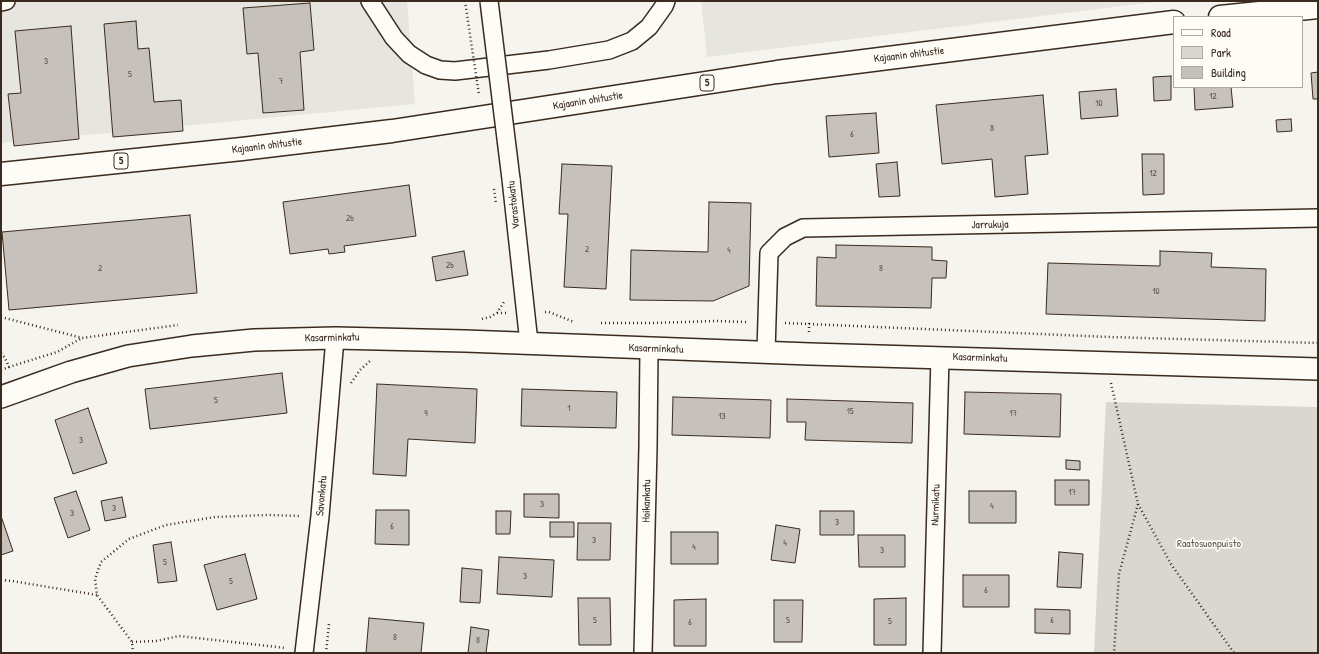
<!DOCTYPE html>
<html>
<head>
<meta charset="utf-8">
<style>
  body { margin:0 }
  #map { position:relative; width:1319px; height:654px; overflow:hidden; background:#f5f4ee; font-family:"Patrick Hand",sans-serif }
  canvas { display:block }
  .frame { position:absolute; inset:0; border:2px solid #3b2a1e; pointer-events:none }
  .legend { position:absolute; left:1173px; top:16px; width:130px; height:72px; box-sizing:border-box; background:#fdfcf7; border:1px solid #afa8a0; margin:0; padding:5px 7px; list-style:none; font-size:12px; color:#3b2a1e }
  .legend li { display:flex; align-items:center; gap:8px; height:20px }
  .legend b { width:20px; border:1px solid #afa8a0 }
</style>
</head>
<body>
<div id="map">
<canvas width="1319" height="654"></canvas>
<div class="frame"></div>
<ul class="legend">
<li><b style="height:5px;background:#fdfcf7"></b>Road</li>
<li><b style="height:11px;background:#dad6d0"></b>Park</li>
<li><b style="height:11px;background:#c7c1bb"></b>Building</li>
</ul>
</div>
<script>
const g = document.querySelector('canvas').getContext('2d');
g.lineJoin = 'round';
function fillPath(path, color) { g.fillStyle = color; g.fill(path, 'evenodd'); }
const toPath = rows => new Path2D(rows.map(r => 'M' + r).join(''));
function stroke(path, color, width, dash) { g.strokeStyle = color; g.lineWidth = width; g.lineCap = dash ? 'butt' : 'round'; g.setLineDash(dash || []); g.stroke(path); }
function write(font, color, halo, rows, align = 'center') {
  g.font = font + ' "Patrick Hand",sans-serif'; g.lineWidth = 3.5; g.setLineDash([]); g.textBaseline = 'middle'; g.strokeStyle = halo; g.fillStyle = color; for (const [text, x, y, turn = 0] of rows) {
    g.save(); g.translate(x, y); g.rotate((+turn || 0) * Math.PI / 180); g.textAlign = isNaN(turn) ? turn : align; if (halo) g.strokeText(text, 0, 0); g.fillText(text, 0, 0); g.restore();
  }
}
fillPath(toPath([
  [1,1,407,1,415,104,1,143],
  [701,1,1163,1,707,57]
]), '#e7e5df');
fillPath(toPath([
  [1106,402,1318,407,1318,653,1094,653]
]), '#dad6d0');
const building = toPath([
  [310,3,314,50,300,52,304,110,263,113,258,53,247,54,243,8,310,3],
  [136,21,138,49,149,48,154,102,181,100,183,131,113,137,104,24,136,21],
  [71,26,79,139,14,146,8,94,21,93,15,31,71,26],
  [1318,72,1318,99,1313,99,1311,73,1318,72],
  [1171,76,1171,100,1154,101,1153,77,1171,76],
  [1194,87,1231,87,1233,107,1195,110,1194,87],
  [1116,89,1118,116,1081,119,1079,92,1116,89],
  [1043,95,1048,154,1025,156,1028,194,995,197,992,159,942,164,936,105,1043,95],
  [876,113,879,153,829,157,826,116,876,113],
  [1291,119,1292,131,1277,132,1276,120,1291,119],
  [1142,154,1164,154,1164,194,1143,195,1142,154],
  [897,162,900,196,879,197,876,164,897,162],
  [562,164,612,166,606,289,564,287,568,214,559,214,562,164],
  [409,185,416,236,344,246,345,252,329,254,328,249,290,254,283,202,409,185],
  [709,202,751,203,749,286,713,301,630,300,631,250,708,252,709,202],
  [190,215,197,293,9,310,2,232,190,215],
  [836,245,932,247,932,260,947,261,946,278,932,278,931,308,816,306,817,257,836,258,836,245],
  [464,251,468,275,436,281,432,257,464,251],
  [1160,251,1212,253,1211,267,1266,269,1265,321,1046,314,1048,263,1160,266,1160,251],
  [282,373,287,413,150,429,145,389,282,373],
  [377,384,477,389,475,443,408,439,406,476,373,474,377,384],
  [522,389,617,392,616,428,521,426,522,389],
  [965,392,1061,394,1060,437,964,434,965,392],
  [673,397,771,400,770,438,672,435,673,397],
  [787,399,913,403,912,443,805,440,806,422,787,422,787,399],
  [88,408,107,463,73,474,55,420,88,408],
  [1066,460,1080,461,1080,470,1066,469,1066,460],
  [1055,480,1089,480,1089,505,1055,505,1055,480],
  [76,491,90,530,68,538,54,498,76,491],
  [969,491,1016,491,1016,523,969,523,969,491],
  [524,494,559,494,559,518,524,517,524,494],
  [122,497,126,517,105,521,101,501,122,497],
  [376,510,409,510,409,545,375,544,376,510],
  [496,511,511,511,510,534,496,534,496,511],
  [820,511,854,511,854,535,820,535,820,511],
  [1,516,13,551,1,555,1,516],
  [550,522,574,522,574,537,550,537,550,522],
  [578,523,611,523,610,560,577,560,578,523],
  [776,525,800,529,795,563,771,560,776,525],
  [671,532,718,532,718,564,671,564,671,532],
  [858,535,905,535,905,567,859,567,858,535],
  [171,542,177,581,158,583,153,545,171,542],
  [1059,552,1083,554,1081,588,1057,587,1059,552],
  [245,554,257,599,217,610,204,565,245,554],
  [499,557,554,560,552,597,497,594,499,557],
  [462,568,482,570,480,603,460,602,462,568],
  [963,575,1009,575,1009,607,963,607,963,575],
  [578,598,610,598,611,645,579,645,578,598],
  [906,598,906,645,874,645,874,599,906,598],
  [706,599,706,646,674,646,674,600,706,599],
  [774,600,803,600,802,642,774,642,774,600],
  [1035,609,1070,610,1070,634,1035,633,1035,609],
  [369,618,424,623,421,653,366,653,369,618],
  [471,627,489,630,486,653,468,653,471,627]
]);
fillPath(building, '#c7c1bb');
stroke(building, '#3b2a1e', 1);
const minor = toPath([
  [370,1,394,38,409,54,426,65,440,70,455,71,549,60,609,50,632,41,649,27,664,6,666,1],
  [1,2,6,1],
  [511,179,529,343],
  [766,352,769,253,785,237,803,228,1318,218],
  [304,653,320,516,335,338],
  [643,653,648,447,649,349],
  [932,653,940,357]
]);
const tertiary = toPath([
  [1,397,71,372,128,356,192,346,254,340,335,338,465,341,810,354,1318,369]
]);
const trunk = toPath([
  [1220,17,1318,7],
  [1,174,242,149,392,131,777,72,1174,22]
]);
stroke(minor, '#3b2a1e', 20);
stroke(tertiary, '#3b2a1e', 24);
stroke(trunk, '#3b2a1e', 25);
stroke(toPath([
  [545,312,549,312,574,322],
  [497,313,506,313],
  [1,317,82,338,178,325],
  [482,319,490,317,497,313,504,302],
  [601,323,650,323,716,321,748,322],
  [785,323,1109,337,1318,343],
  [809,323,809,333],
  [1,353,5,358,9,367,57,352,82,338],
  [1,370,9,367],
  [351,383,360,370,370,361],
  [1111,383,1138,504,1119,574,1114,653],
  [1138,504,1171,564,1234,653],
  [1,580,12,581,97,595],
  [132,642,156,641,179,636,286,648],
  [133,653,132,642,97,595,95,579,101,562,129,539,166,525,215,517,267,515,301,516],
  [326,653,329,624]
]), '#3b2a1e', 2.5, [1, 3]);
stroke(minor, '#fdfcf7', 17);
stroke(tertiary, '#fdfcf7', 21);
stroke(trunk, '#fdfcf7', 22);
const minorBridge = toPath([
  [489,1,511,179]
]);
stroke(minorBridge, '#3b2a1e', 20, []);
stroke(toPath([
  [465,1,479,95],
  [494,189,496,204]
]), '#3b2a1e', 2.5, [1, 3]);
stroke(minorBridge, '#fdfcf7', 17);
write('9px', '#5e5045', null, [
  ["3",46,62],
  ["5",130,75],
  ["7",281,82],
  ["12",1213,97],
  ["10",1099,104],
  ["8",992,129],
  ["6",852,135],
  ["12",1153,174],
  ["2b",350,219],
  ["2",587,250],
  ["4",729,251],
  ["2b",450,266],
  ["2",100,269],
  ["8",881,269],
  ["10",1156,292],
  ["5",216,401],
  ["1",569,409],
  ["15",850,412],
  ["9",426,414],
  ["17",1013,414],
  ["13",722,417],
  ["3",81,441],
  ["17",1072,493],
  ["3",542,505],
  ["4",992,507],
  ["3",114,509],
  ["3",72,514],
  ["3",837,523],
  ["6",392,527],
  ["3",594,541],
  ["4",785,544],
  ["4",694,548],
  ["3",882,551],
  ["5",165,563],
  ["3",525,577],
  ["5",231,582],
  ["6",986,591],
  ["5",595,621],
  ["5",788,621],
  ["6",1052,621],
  ["5",890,622],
  ["6",690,623],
  ["8",395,638],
  ["8",478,641]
]);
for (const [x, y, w] of [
  [707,83,14],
  [121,161,14]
]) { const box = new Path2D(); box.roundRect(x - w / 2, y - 8, w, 16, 3); g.fillStyle = '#fdfcf7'; g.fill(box); stroke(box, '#3b2a1e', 1); }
write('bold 10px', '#3b2a1e', null, [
  ["5",707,83],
  ["5",121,161]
]);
write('11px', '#3b2a1e', '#fdfcf7', [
  ["Kajaanin ohitustie",909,55,-7],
  ["Kajaanin ohitustie",588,101,-9],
  ["Kajaanin ohitustie",267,146,-7],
  ["Varastokatu",514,205,-96],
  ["Jarrukuja",990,225,-1],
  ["Kasarminkatu",332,338,-1],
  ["Kasarminkatu",656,349,2],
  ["Kasarminkatu",980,358,2],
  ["Savonkatu",322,496,-85],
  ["Hoikankatu",647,501,-89],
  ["Nurmikatu",936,505,-88]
]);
write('11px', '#63554a', '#fdfcf7', [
  ["Raatosuonpuisto",1209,544]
]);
</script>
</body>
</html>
